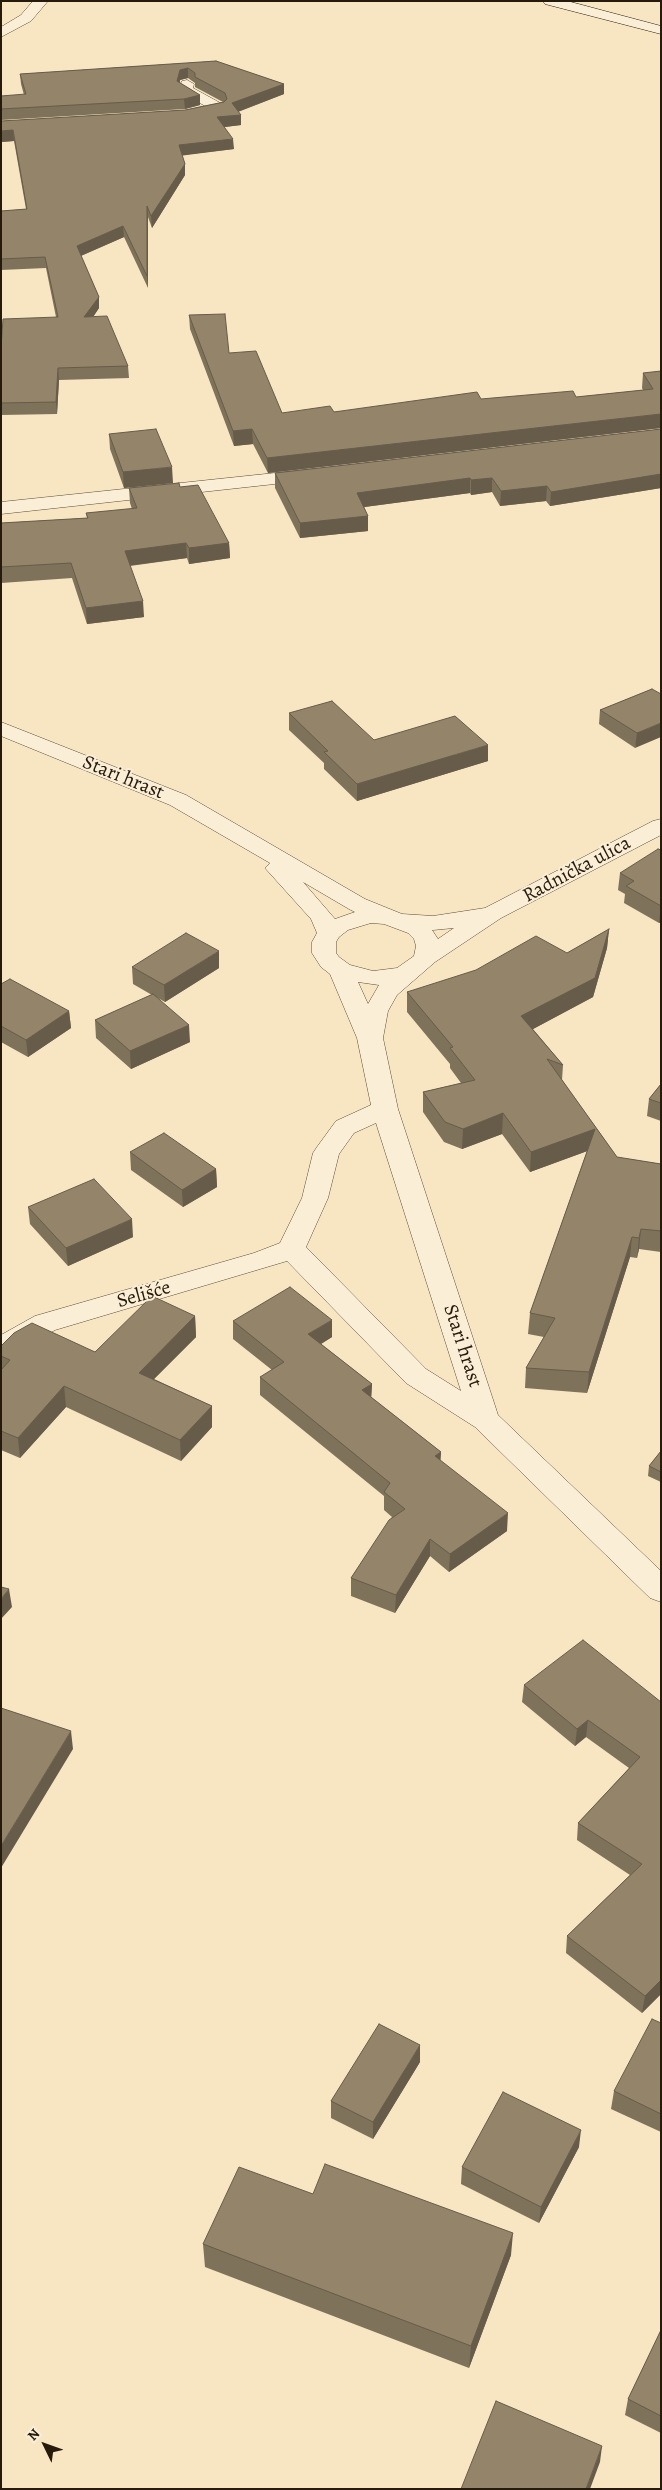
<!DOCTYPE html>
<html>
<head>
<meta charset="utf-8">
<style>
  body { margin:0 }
  #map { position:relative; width:662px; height:2490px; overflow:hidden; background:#f8e5c1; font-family:Alegreya,serif }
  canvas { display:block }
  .frame { position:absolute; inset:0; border:2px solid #251a0b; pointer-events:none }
  .north { position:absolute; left:20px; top:2420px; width:50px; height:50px; -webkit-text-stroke:4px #faeed7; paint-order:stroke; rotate:312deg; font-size:14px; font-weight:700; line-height:20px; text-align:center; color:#251a0b }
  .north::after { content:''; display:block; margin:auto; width:18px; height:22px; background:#251a0b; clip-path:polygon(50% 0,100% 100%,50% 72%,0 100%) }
</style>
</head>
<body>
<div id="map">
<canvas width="662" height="2490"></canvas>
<div class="frame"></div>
<div class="north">N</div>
</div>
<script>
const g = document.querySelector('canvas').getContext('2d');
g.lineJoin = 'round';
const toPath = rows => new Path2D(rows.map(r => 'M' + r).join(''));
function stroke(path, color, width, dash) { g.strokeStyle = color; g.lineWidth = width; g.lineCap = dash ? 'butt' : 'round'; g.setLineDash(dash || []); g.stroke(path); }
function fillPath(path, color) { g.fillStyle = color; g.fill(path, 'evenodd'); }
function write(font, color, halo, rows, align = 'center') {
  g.font = font + ' Alegreya,serif'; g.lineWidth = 4; g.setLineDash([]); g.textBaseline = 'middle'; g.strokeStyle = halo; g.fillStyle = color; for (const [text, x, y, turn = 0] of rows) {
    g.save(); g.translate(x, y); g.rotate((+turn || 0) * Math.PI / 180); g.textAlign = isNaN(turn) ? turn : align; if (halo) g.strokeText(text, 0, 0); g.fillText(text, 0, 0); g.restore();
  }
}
const minor = toPath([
  [187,80,194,84,193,88,224,105,226,108,224,111,190,118,185,117,183,114,185,111,205,106,178,90,182,81,187,80],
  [313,469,320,471,322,475,320,479,1,514,1,502,313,469],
  [1,722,186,795,365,899,402,914,433,916,485,908,653,821,661,819,661,835,501,918,435,962,397,995,388,1011,383,1038,398,1109,498,1415,661,1571,661,1602,650,1598,475,1427,406,1383,287,1261,55,1330,11,1355,1,1358,1,1335,35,1316,254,1253,280,1243,302,1198,313,1153,317,1147,336,1121,371,1105,357,1038,330,974,321,967,312,953,312,942,317,933,311,919,265,868,270,863,170,805,1,736,1,722],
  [303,882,349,909,355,912,335,919,303,882],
  [371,923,384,924,408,933,414,939,416,946,414,956,397,968,373,971,350,965,339,957,336,953,336,942,339,937,348,930,371,923],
  [454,928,438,939,432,930,433,930,454,928],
  [358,982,379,985,368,1004,358,982],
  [376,1123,461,1391,426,1369,306,1247,328,1198,339,1154,354,1133,376,1123]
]);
const tertiary = toPath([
  [33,1,48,1,31,21,1,37,1,27,21,15,33,1]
]);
const secondary = toPath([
  [543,1,567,1,661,26,661,34,545,4,543,1]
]);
stroke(minor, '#5a4d38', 1);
stroke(tertiary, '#5a4d38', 1);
stroke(secondary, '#251a0b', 1);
fillPath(minor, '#faeed7');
fillPath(tertiary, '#faeed7');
fillPath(secondary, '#faeed7');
fillPath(toPath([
  [216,61,284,84,284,94,238,112,241,115,241,125,224,127,234,149,182,155,185,164,185,175,152,228,148,217,148,288,124,237,81,256,99,297,99,308,93,317,128,366,129,378,59,380,57,414,1,415,1,347,56,317,46,268,1,270,1,211,26,209,14,141,1,142,1,121,185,110,223,102,195,87,195,83,188,78,180,80,180,83,200,95,200,105,185,109,1,120,1,96,24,95,21,84,20,74],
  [189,315,229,353,282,413,334,412,481,399,576,397,643,390,642,388,643,373,661,371,661,428,268,473,253,444,234,446,190,329],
  [661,429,661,488,550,506,546,501,500,506,492,492,471,495,470,493,364,507,368,516,368,531,300,538,275,488,275,473],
  [109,434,173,483,124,488,110,449],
  [180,487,229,543,230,558,189,564,187,558,130,566,144,617,87,624,72,578,1,583,1,523,87,518,86,513,132,509,130,503,129,488],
  [652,689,635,748,599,724,600,710],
  [289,713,374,740,488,761,357,801,324,769,324,763,289,730],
  [661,850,661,922,659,923,624,903,625,894,618,890,620,873],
  [609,929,607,948,593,997,533,1029,563,1065,562,1080,617,1157,661,1164,661,1252,639,1249,637,1258,630,1257,587,1393,525,1388,526,1368,544,1337,528,1334,530,1313,587,1151,530,1172,502,1134,462,1149,444,1142,423,1112,423,1092,461,1083,450,1068,450,1064,407,1012,407,992,567,953],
  [132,967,219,968,165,1002,156,997,190,1042,131,1069,96,1038,95,1020,152,995,133,984],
  [1,984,69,1011,71,1028,28,1057,1,1042],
  [661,1084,661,1121,647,1116,649,1099],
  [130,1152,216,1169,217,1187,183,1207,131,1170],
  [28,1207,133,1237,68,1266,30,1224],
  [195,1316,196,1337,154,1379,212,1406,212,1427,181,1461,66,1407,20,1458,1,1450,1,1346,95,1352],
  [233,1321,332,1337,321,1344,372,1384,371,1397,441,1452,440,1460,507,1531,449,1572,430,1556,395,1613,351,1596,351,1578,392,1517,384,1510,384,1496,260,1395,260,1377,272,1370,233,1339],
  [661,1451,661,1482,648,1476,649,1466],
  [524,1685,661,1702,661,1994,642,2013,566,1953,567,1936,630,1875,577,1840,578,1823,629,1768,586,1737,575,1746,522,1702],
  [661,2023,661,2132,611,2109,614,2091],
  [420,2062,373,2139,331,2118,331,2101],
  [579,2147,539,2223,461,2184,462,2167],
  [313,2194,511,2255,469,2368,205,2267,203,2244],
  [661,2330,661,2433,625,2415,628,2399]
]), '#7e725b');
fillPath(toPath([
  [188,68,188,78,180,80,177,92,177,81,180,70],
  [284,84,284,94,232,114,232,103],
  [200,95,200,105,185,109,184,99],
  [241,115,241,125,217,128,217,117],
  [13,130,14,141,1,142,1,131],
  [233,139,234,149,179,156,179,145],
  [185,164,185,175,152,228,151,216],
  [147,206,148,217,148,288,147,276],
  [123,226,124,237,78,257,77,246],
  [99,297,99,308,85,329,84,317],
  [58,368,59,380,57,414,56,402],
  [661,414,661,428,268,473,267,458],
  [252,429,253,444,234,446,233,431],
  [172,467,173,483,124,488,123,472],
  [661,474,661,488,550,506,551,492],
  [470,478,470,493,357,508,357,493],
  [492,478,492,492,471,495,471,480],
  [547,486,546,501,500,506,501,491],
  [368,516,368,531,300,538,300,523],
  [186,543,187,558,126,566,125,551],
  [229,543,230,558,189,564,189,548],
  [143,601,144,617,87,624,86,608],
  [661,723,661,737,635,748,637,733],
  [488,745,488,761,357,801,357,784],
  [661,906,661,922,659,923],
  [609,929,607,948,593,997,520,1036,521,1016],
  [219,951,219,968,165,1002,164,985],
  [69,1011,71,1028,28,1057,26,1040],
  [189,1025,190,1042,131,1069,130,1051],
  [503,1113,502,1134,462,1149,463,1129],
  [595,1129,593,1149,530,1172,531,1152],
  [216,1169,217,1187,183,1207,182,1190],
  [132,1219,133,1237,68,1266,66,1248],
  [641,1229,639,1249,637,1258,639,1238],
  [632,1237,630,1257,587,1393,589,1372],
  [195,1316,196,1337,140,1393,139,1373],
  [332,1320,332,1337,308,1352,308,1334],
  [372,1384,371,1402,362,1390],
  [64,1386,66,1407,20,1458,18,1438],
  [212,1406,212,1427,181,1461,180,1440],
  [441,1452,440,1470,435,1456],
  [508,1513,507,1531,449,1572,450,1554],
  [430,1539,430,1556,395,1613,396,1595],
  [9,1589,12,1607,1,1619,1,1599],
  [588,1720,586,1737,575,1746,577,1729],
  [71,1731,73,1749,1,1868,1,1846],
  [661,1980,661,1994,642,2013,645,1996],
  [420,2045,420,2062,373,2139,373,2122],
  [581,2130,579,2147,539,2223,541,2207],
  [513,2233,511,2255,469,2368,471,2346],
  [602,2446,600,2462,590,2489,586,2489]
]), '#675c4a');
const building = toPath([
  [216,61,284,84,232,103,241,115,217,117,233,139,179,145,185,164,151,216,147,206,147,276,123,226,77,246,99,297,84,317,107,316,128,366,58,368,56,402,1,403,1,347,3,319,58,317,45,257,1,259,1,211,27,209,13,130,1,131,1,121,185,110,224,102,227,99,225,93,195,77,195,73,188,68,180,70,177,81,200,95,184,99,1,109,1,96,26,94,20,74,216,61],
  [225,314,229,353,256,351,282,413,330,406,334,412,477,392,481,399,573,391,576,397,653,389,643,373,661,371,661,414,267,458,252,429,233,431,189,315,225,314],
  [156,429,172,467,123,472,109,434,156,429],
  [661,429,661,474,551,492,547,486,501,491,492,478,471,480,470,478,357,493,368,516,300,523,275,473,661,429],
  [179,483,180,487,198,485,229,543,189,548,186,543,125,551,143,601,86,608,71,563,1,567,1,523,88,518,86,513,137,508,129,488,179,483],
  [652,689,661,694,661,723,637,733,600,710,652,689],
  [332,701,374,740,455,716,488,745,357,784,324,752,328,751,289,713,332,701],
  [658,849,661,850,661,906,626,886,634,881,620,873,658,849],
  [609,929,595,978,521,1016,563,1065,547,1059,617,1157,661,1164,661,1231,641,1229,639,1238,632,1237,589,1372,526,1368,555,1318,530,1313,595,1129,531,1152,503,1113,463,1129,445,1122,423,1092,475,1080,450,1048,453,1047,407,992,476,970,536,936,567,953,609,929],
  [186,933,219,951,164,985,132,967,186,933],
  [10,979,69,1011,26,1040,1,1026,1,984,10,979],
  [153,994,189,1025,130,1051,95,1020,153,994],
  [661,1084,661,1103,649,1099,661,1084],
  [164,1133,216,1169,182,1190,130,1152,164,1133],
  [94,1179,132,1219,66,1248,28,1207,94,1179],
  [290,1287,332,1320,308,1334,372,1384,362,1390,441,1452,435,1456,508,1513,450,1554,430,1539,396,1595,351,1578,389,1520,405,1509,384,1492,390,1483,260,1377,284,1362,233,1321,290,1287],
  [152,1296,195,1316,139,1373,212,1406,180,1440,64,1386,18,1438,1,1431,1,1370,10,1360,1,1356,1,1346,14,1333,32,1323,95,1352,152,1296],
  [661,1451,661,1472,649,1466,661,1451],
  [1,1587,9,1589,1,1599,1,1587],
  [583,1640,661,1702,661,1980,645,1996,567,1936,642,1864,578,1823,640,1757,588,1720,577,1729,524,1685,583,1640],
  [1,1708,71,1731,1,1846,1,1708],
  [652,2019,661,2023,661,2114,614,2091,652,2019],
  [379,2024,420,2045,373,2122,331,2101,379,2024],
  [503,2092,581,2130,541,2207,462,2167,503,2092],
  [325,2164,513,2233,471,2346,203,2244,239,2167,313,2194,325,2164],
  [661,2330,661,2416,628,2399,661,2330],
  [496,2401,602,2446,586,2489,461,2489,496,2401]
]);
fillPath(building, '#93846a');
stroke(building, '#675c4a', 1);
write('20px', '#251a0b', '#faeed7', [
  ["Stari hrast",123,778,22],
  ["Radnička ulica",577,870,-28],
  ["Selišće",144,1295,-16],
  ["Stari hrast",462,1346,72]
]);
</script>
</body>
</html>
